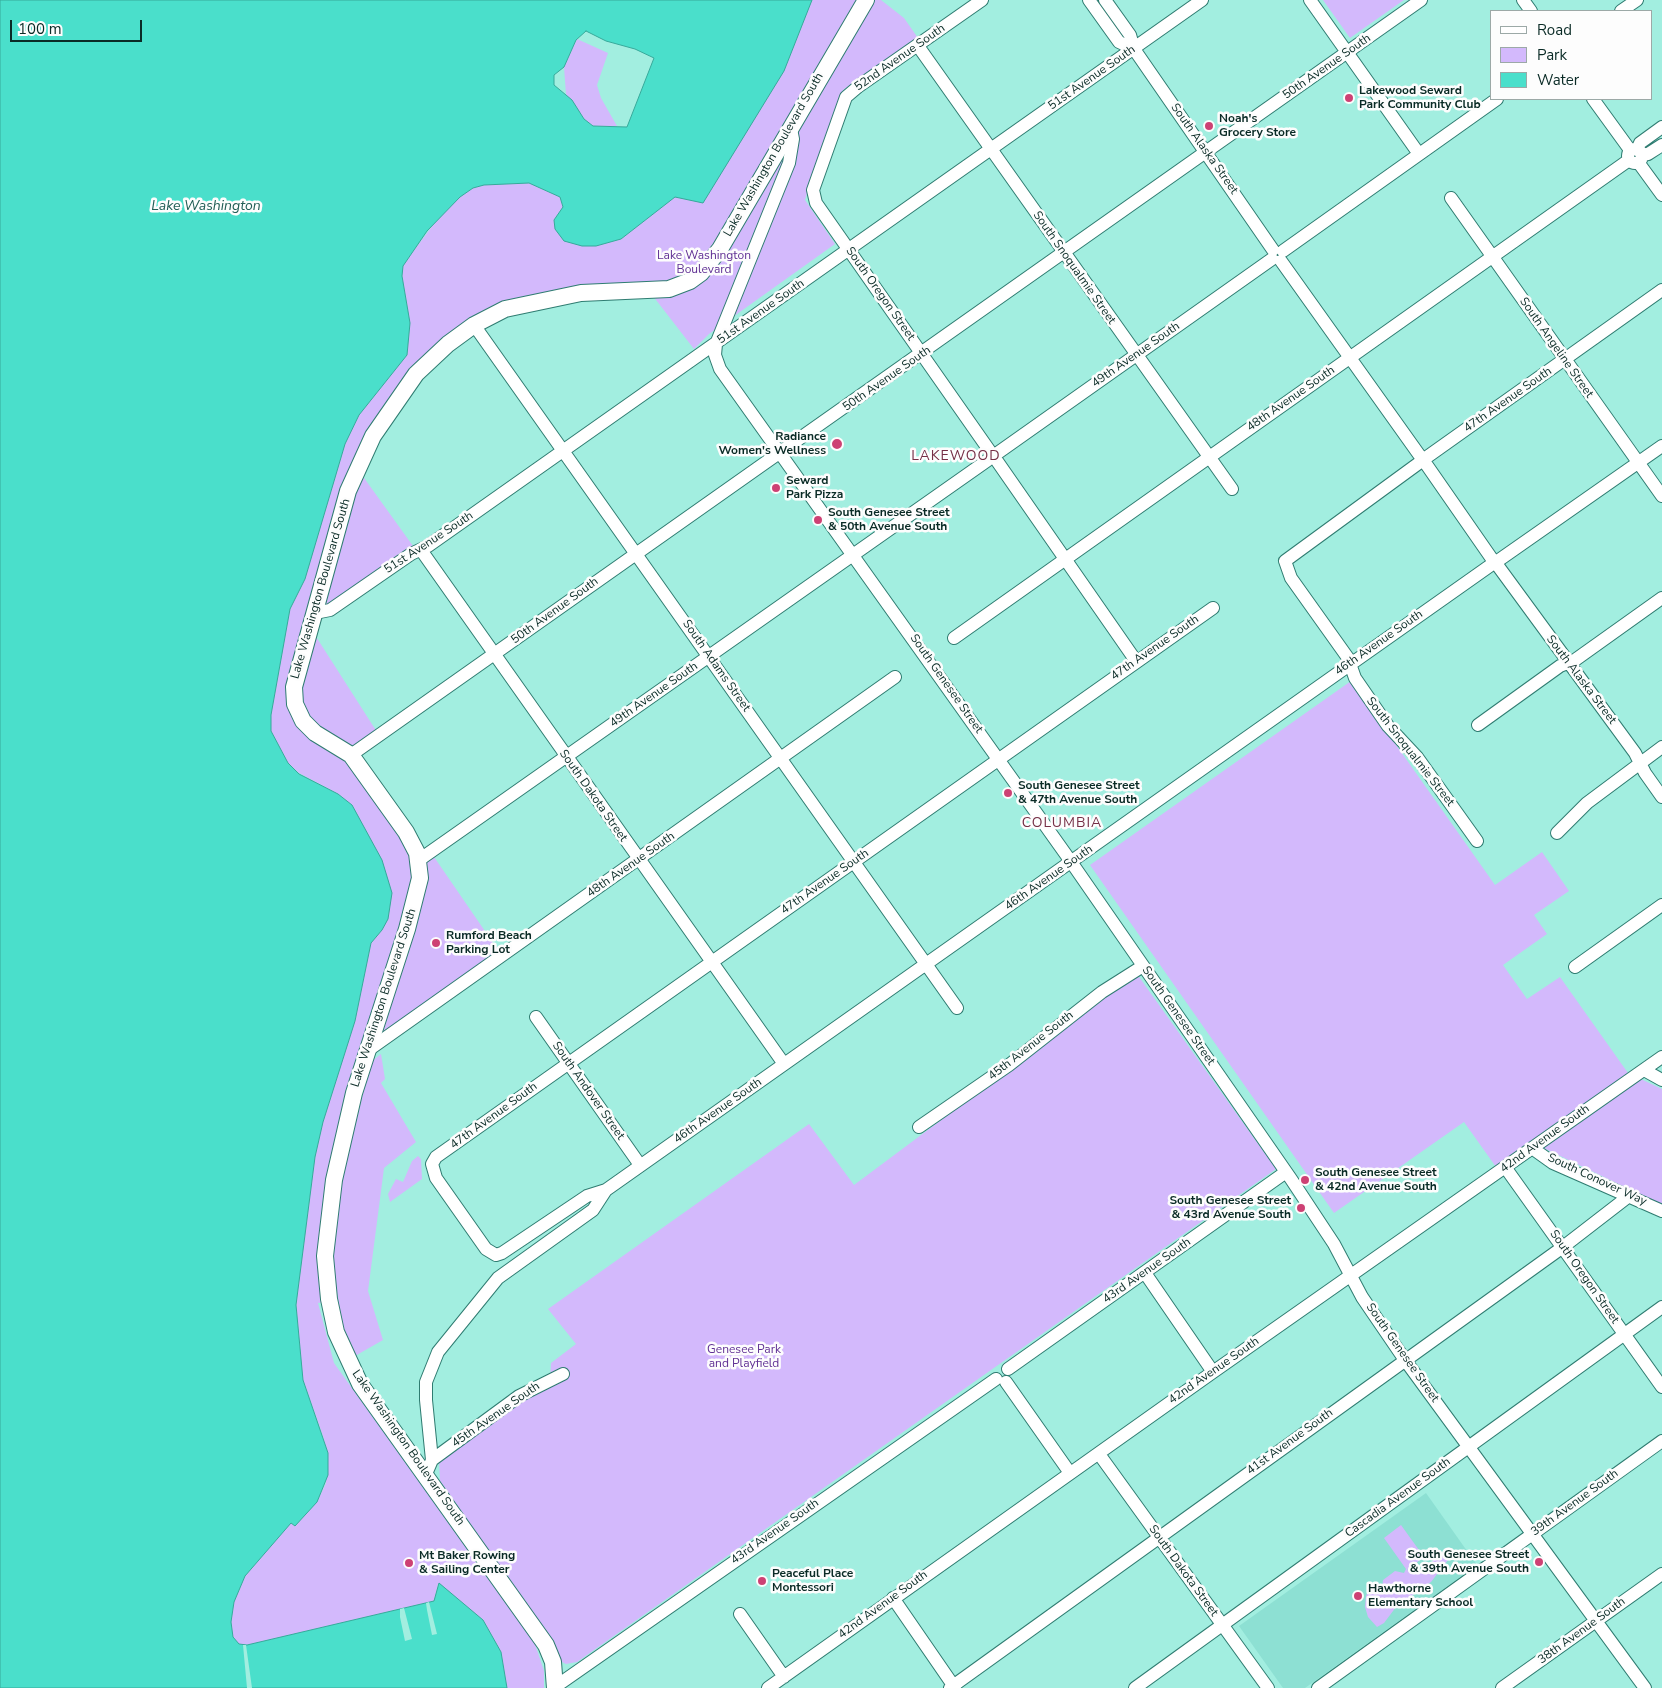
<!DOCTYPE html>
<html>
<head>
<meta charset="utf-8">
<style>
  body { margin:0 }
  #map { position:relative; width:1662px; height:1688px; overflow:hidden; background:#a2eee0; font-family:"Nunito Sans",sans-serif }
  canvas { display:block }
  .legend { position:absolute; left:1490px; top:10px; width:162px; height:90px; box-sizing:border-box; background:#fdfdfd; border:1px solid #9ca9a7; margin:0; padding:6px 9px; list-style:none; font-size:15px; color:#0a2b26 }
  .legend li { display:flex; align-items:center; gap:10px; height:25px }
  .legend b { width:25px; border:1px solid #9ca9a7 }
  .scale { position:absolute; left:10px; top:20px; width:132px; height:22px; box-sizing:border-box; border:2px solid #0a2b26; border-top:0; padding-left:6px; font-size:15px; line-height:18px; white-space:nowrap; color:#0a2b26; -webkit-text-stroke:4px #fdfdfd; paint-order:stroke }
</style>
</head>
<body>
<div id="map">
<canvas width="1662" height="1688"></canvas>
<ul class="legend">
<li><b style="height:6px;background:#fff"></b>Road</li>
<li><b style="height:14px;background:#d3b9fc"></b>Park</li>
<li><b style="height:14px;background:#4adfcb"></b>Water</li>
</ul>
<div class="scale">100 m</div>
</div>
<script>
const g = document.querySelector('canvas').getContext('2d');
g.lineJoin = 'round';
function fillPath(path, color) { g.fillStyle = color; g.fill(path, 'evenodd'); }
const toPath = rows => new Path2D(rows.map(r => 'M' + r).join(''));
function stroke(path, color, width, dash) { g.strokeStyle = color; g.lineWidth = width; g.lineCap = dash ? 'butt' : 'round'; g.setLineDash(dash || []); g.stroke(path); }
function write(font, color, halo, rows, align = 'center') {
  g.font = font + ' "Nunito Sans",sans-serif'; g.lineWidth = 5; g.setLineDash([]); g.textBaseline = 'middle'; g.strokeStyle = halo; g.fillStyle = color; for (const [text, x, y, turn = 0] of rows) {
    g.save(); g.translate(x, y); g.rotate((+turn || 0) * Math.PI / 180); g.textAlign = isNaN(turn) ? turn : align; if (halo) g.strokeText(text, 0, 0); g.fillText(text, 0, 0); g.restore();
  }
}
fillPath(toPath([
  [1426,1493,1477,1565,1305,1688,1283,1688,1239,1626]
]), '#8de0d3');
fillPath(toPath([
  [812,0,881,0,904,18,918,38,843,90,818,157,805,200,835,244,709,334,694,349,646,287,573,290,444,341,354,464,413,546,306,621,377,732,343,756,410,848,432,854,500,953,361,1054,349,1102,325,1302,318,1303,334,1363,535,1644,544,1671,544,1688,507,1688,501,1652,483,1620,438,1584,434,1601,247,1645,239,1644,233,1637,231,1622,234,1602,245,1576,291,1523,295,1526,317,1502,326,1483,324,1439,303,1380,296,1305,315,1157,323,1122,355,1021,371,943,382,930,390,907,352,805,338,794,299,773,288,763,271,731,271,715,290,609,305,579,345,444,359,415,407,355,410,323,402,276,403,265,439,217,460,197,473,188,484,185,529,183,560,197,563,207,554,220,575,243,596,246,621,239,675,197,784,71],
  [1323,0,1404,0,1350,38],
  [577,39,608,53,597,85,601,98,617,126,593,126,584,119,566,94,564,67],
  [1351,681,1495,885,1542,852,1569,891,1534,915,1547,934,1503,965,1527,999,1560,977,1628,1073,1662,1089,1662,1205,1531,1142,1496,1167,1464,1122,1334,1213,1090,865],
  [1137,974,1276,1169,577,1662,566,1664,560,1661,552,1641,440,1481,439,1459,550,1382,551,1363,576,1344,548,1309,809,1124,854,1185],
  [381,1054,385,1079,381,1083,416,1142,384,1168,368,1291,383,1340,355,1356,343,1329,333,1269,338,1192,371,1062],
  [418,1156,421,1159,422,1179,390,1202,388,1194,396,1179,403,1182,412,1161],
  [1401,1525,1424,1557,1407,1570,1416,1572,1425,1568,1432,1562,1436,1554,1444,1556,1448,1553,1448,1560,1431,1582,1396,1607,1384,1623,1377,1627,1368,1617,1365,1607,1366,1596,1372,1583,1377,1592,1386,1594,1382,1588,1383,1580,1395,1571,1404,1573,1406,1569,1384,1538]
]), '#d3b9fc');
const water = toPath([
  [0,0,812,0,784,71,703,203,675,197,621,239,596,246,582,246,564,241,555,229,554,220,563,207,560,197,529,183,484,185,473,188,460,197,427,231,403,266,402,276,410,323,407,355,359,415,345,444,305,579,290,609,271,715,271,731,288,763,299,774,338,794,352,805,382,860,392,893,388,919,382,930,371,943,355,1021,323,1122,315,1157,296,1305,303,1380,328,1453,328,1475,317,1502,295,1526,291,1523,245,1576,234,1602,231,1622,233,1637,239,1644,247,1645,434,1601,439,1583,483,1620,501,1652,507,1688,0,1688,0,0],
  [586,31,606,41,635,49,654,58,627,127,593,126,584,119,572,100,554,85,554,75,564,67,576,40,586,31]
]);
fillPath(water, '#4adfcb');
stroke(water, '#37a99a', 1);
fillPath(toPath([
  [429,1602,437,1634,432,1635,427,1610,426,1603],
  [404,1608,412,1639,405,1641,400,1617,400,1609],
  [243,1645,246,1645,252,1688,247,1688]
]), '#a2eee0');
const minor = toPath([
  [982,0,859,86,846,97,813,190,816,203,989,450],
  [1089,0,1119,42,1134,49,1273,250],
  [1105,0,1130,35,1134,49],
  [1310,0,1419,154],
  [1523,0,1531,11],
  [1621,11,1637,0],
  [918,46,1232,489],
  [1593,99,1630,150],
  [791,129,793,139,789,163,716,344,715,355,720,369,1067,856,1291,1179,1334,1244,1362,1297,1405,1360,1645,1688],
  '1628 156a7 7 0 1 1 14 0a7 7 0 1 1-14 0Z',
  [1637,150,1640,143,1662,127],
  [1642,155,1648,154,1662,145],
  [1638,162,1662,195],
  [1451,198,1662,496],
  [1283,251,1497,99],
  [1281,261,1420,456],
  [474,325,957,1008],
  [999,452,1272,259],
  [1427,457,1662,290],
  [997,461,1136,661],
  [1419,463,1285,561,1291,578,1348,658,1355,678,1388,726,1417,757,1477,841],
  [1426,464,1492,559],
  [421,550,784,1064],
  [1499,560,1662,446],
  [1498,566,1635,753,1645,773,1662,797],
  [1213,608,436,1157,432,1164,436,1178,486,1249,496,1255,502,1253,587,1196,606,1190,1491,565],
  [315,613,330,610,411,554,428,546,1202,0],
  [954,638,1629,160],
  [1478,725,1560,666,1575,660,1662,598],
  [351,755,1421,0],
  [1557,833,1587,803,1662,747],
  [419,860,988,460],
  [1575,967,1662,905],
  [536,1017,640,1165],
  [367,1051,895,677],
  [1644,1070,1662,1080],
  [919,1127,1009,1065,1102,992,1143,966],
  [1532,1148,1553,1163,1662,1211],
  [1505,1167,1662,1387],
  [1145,1273,1213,1372],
  [1008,1369,1286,1172],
  [1006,1382,1070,1473],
  [1099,1454,1268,1688],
  [432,1460,519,1396,563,1374],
  [426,1474,432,1460,426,1400,426,1382,438,1352,498,1278,593,1210,606,1190],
  [893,1598,955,1688],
  [740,1614,784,1677],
  [555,1687,996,1379],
  [768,1688,1213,1372,1662,1057],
  [950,1688,1563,1247,1629,1196],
  [1135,1688,1662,1307],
  [1318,1688,1662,1441],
  [1502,1688,1662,1574]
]);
const major = toPath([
  [555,1688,553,1662,546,1645,360,1384,336,1332,329,1299,325,1256,334,1180,354,1093,407,929,420,878,417,853,406,832,351,755,315,733,303,721,295,704,294,687,348,491,373,436,416,374,448,344,474,325,505,309,581,293,669,289,690,281,701,273,720,249,866,0]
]);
stroke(minor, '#2f7c71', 14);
stroke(major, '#2f7c71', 18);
stroke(minor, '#fff', 12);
stroke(major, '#fff', 16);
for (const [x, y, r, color] of [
  [1349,98,5,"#cd4174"],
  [1209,126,5,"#cd4174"],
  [837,444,6,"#cd4174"],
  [776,488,5,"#cd4174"],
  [818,520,5,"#cd4174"],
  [1008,793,5,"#cd4174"],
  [436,943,5,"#cd4174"],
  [1305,1180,5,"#cd4174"],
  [1301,1208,5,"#cd4174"],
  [1539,1562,5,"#cd4174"],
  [409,1563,5,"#cd4174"],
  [762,1581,5,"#cd4174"],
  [1358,1596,5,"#cd4174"]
]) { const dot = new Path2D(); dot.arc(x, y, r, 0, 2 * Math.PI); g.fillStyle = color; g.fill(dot); stroke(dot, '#fdfdfd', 2); }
write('12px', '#0a2b26', '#fdfdfd', [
  ["52nd Avenue South",900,58,-35],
  ["50th Avenue South",1327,67,-35],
  ["51st Avenue South",1092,78,-35],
  ["South Alaska Street",1204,149,55],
  ["Lake Washington Boulevard South",774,155,-60],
  ["South Snoqualmie Street",1074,268,55],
  ["South Oregon Street",880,294,55],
  ["51st Avenue South",761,312,-35],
  ["South Angeline Street",1556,348,55],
  ["49th Avenue South",1136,355,-35],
  ["50th Avenue South",887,379,-35],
  ["48th Avenue South",1291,399,-35],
  ["47th Avenue South",1508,400,-35],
  ["51st Avenue South",429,543,-33],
  ["Lake Washington Boulevard South",321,589,-74],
  ["50th Avenue South",555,611,-36],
  ["46th Avenue South",1379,643,-35],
  ["47th Avenue South",1155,648,-35],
  ["South Adams Street",716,666,55],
  ["South Alaska Street",1581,680,53],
  ["South Genesee Street",946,684,55],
  ["49th Avenue South",654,695,-35],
  ["South Snoqualmie Street",1410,752,52],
  ["South Dakota Street",593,796,55],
  ["48th Avenue South",631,865,-35],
  ["46th Avenue South",1049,878,-35],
  ["47th Avenue South",825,882,-35],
  ["Lake Washington Boulevard South",384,998,-72],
  ["South Genesee Street",1178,1016,55],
  ["45th Avenue South",1031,1046,-38],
  ["South Andover Street",588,1091,55],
  ["46th Avenue South",718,1111,-35],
  ["47th Avenue South",494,1116,-36],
  ["42nd Avenue South",1545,1139,-36],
  ["South Conover Way",1597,1180,25],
  ["43rd Avenue South",1147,1271,-35],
  ["South Oregon Street",1584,1277,55],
  ["South Genesee Street",1402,1353,55],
  ["42nd Avenue South",1214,1371,-35],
  ["45th Avenue South",496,1415,-35],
  ["41st Avenue South",1290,1442,-36],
  ["Lake Washington Boulevard South",408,1448,55],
  ["Cascadia Avenue South",1398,1498,-36],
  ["39th Avenue South",1575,1503,-36],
  ["43rd Avenue South",775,1532,-35],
  ["South Dakota Street",1183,1571,54],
  ["42nd Avenue South",883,1605,-36],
  ["38th Avenue South",1582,1631,-36]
]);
write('bold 12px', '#0a2b26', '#fdfdfd', [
  ["Lakewood Seward",1359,91],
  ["Park Community Club",1359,105],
  ["Noah's",1219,119],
  ["Grocery Store",1219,133],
  ["Radiance",826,437,"right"],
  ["Women's Wellness",826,451,"right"],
  ["Seward",786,481],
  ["Park Pizza",786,495],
  ["South Genesee Street",828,513],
  ["& 50th Avenue South",828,527],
  ["South Genesee Street",1018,786],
  ["& 47th Avenue South",1018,800],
  ["Rumford Beach",446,936],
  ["Parking Lot",446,950],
  ["South Genesee Street",1315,1173],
  ["& 42nd Avenue South",1315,1187],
  ["South Genesee Street",1291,1201,"right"],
  ["& 43rd Avenue South",1291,1215,"right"],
  ["South Genesee Street",1529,1555,"right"],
  ["& 39th Avenue South",1529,1569,"right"],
  ["Mt Baker Rowing",419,1556],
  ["& Sailing Center",419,1570],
  ["Peaceful Place",772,1574],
  ["Montessori",772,1588],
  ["Hawthorne",1368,1589],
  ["Elementary School",1368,1603]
], 'left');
write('12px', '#603094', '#fdfdfd', [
  ["Lake Washington",704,256],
  ["Boulevard",704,270],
  ["Genesee Park",744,1350],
  ["and Playfield",744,1364]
]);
write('italic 14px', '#225e56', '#fdfdfd', [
  ["Lake Washington",206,207]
]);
g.letterSpacing = '1px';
write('14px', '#752f46', '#fdfdfd', [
  ["LAKEWOOD",956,457],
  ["COLUMBIA",1062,824]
]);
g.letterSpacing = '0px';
</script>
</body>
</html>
